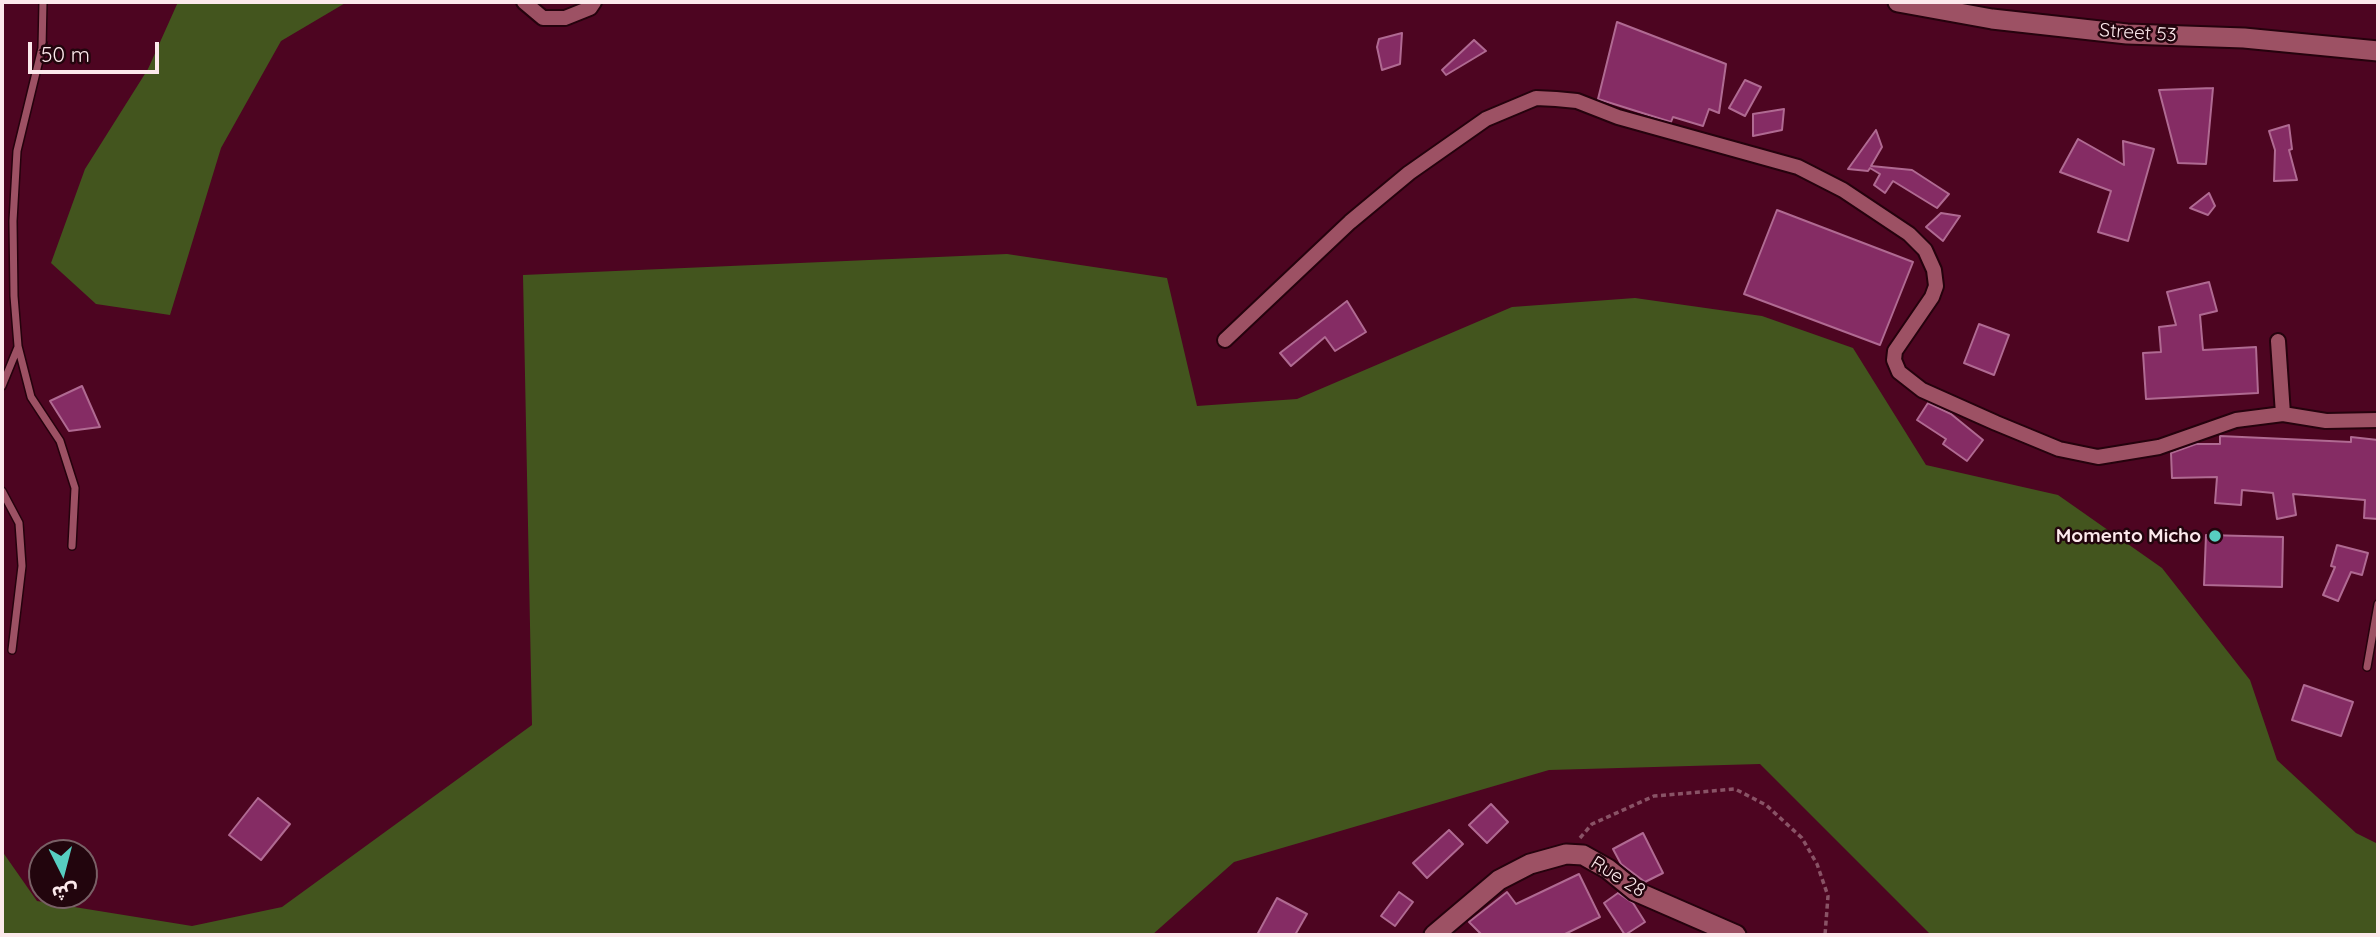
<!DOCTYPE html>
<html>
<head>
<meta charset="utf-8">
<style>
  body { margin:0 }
  #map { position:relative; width:2380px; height:937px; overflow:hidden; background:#4d0521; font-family:Quicksand,"Noto Sans Arabic",sans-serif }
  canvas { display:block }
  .frame { position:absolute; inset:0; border:4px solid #fce9ec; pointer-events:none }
  .north { position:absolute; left:28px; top:839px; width:70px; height:70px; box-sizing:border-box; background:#22050d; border:2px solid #796066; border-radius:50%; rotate:174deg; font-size:19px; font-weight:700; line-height:28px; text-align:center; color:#fce9ec }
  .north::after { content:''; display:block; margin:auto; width:24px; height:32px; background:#57cec1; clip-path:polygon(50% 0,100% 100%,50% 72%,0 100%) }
  .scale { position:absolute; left:28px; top:42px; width:131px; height:32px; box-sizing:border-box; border:4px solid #fce9ec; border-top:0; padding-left:9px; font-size:21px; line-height:24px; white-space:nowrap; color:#fce9ec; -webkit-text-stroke:5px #22050d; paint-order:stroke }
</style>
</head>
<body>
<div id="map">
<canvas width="2380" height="937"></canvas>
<div class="frame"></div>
<div class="north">ش</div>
<div class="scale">50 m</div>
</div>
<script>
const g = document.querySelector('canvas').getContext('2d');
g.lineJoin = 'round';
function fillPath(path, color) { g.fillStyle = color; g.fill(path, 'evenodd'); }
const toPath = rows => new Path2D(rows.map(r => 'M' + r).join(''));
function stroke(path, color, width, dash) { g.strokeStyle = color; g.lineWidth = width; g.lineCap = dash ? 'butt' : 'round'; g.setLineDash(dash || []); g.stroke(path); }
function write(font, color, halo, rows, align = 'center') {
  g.font = font + ' Quicksand,sans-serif'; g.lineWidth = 5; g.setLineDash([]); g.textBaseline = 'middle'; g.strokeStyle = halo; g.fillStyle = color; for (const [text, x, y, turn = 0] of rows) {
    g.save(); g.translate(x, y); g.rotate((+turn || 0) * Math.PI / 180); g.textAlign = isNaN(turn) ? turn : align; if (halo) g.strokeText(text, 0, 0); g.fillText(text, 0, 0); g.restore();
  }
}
fillPath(toPath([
  [178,2,347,2,281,41,221,148,170,315,96,304,51,263,85,169,148,69],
  [1007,254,1167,278,1197,406,1297,399,1512,307,1635,298,1762,316,1853,348,1926,465,2058,495,2162,568,2250,680,2277,760,2356,833,2378,844,2378,935,1931,935,1760,764,1549,770,1234,862,1152,935,2,935,2,851,37,901,192,926,282,907,532,725,523,275]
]), '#43551e');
const building = toPath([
  [1617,22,1726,64,1719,113,1709,109,1703,126,1673,117,1671,122,1598,99,1617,22],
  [1402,33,1400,64,1382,70,1377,47,1379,39,1402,33],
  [1474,40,1486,51,1446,75,1442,70,1474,40],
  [1745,80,1761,87,1745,116,1729,108,1745,80],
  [2213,88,2206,164,2178,163,2159,90,2213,88],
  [1784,109,1782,130,1753,136,1753,114,1784,109],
  [2289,125,2292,149,2289,150,2297,180,2274,181,2275,150,2269,131,2289,125],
  [1876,130,1882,147,1871,166,1912,170,1949,194,1937,208,1893,181,1885,193,1874,185,1880,174,1870,168,1868,171,1848,169,1876,130],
  [2078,139,2124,165,2123,141,2154,149,2128,241,2098,232,2111,191,2060,172,2078,139],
  [2209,193,2215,206,2208,215,2190,208,2209,193],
  [1777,210,1913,262,1880,345,1744,294,1777,210],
  [1941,213,1960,216,1943,241,1926,227,1941,213],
  [2209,282,2217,311,2200,315,2203,350,2256,347,2258,393,2146,399,2143,353,2161,352,2159,327,2176,325,2167,292,2209,282],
  [1347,301,1366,332,1335,351,1325,337,1291,366,1280,353,1347,301],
  [1979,324,2009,335,1994,375,1964,363,1979,324],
  [82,386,100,427,69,431,50,401,82,386],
  [1928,403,1951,414,1983,440,1967,461,1943,444,1946,439,1917,420,1928,403],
  [2220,436,2351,442,2351,437,2378,440,2378,519,2364,518,2365,500,2293,494,2296,515,2277,519,2273,493,2242,490,2241,505,2215,503,2217,477,2172,478,2171,453,2196,444,2220,444,2220,436],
  [2206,535,2283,537,2282,587,2204,585,2206,535],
  [2337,545,2368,553,2362,575,2351,572,2338,601,2323,595,2335,567,2331,566,2337,545],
  [2304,685,2353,702,2341,736,2292,720,2304,685],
  [258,798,290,824,261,860,229,835,258,798],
  [1491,804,1508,822,1487,843,1469,825,1491,804],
  [1449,830,1463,844,1427,878,1413,863,1449,830],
  [1643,833,1663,873,1645,882,1621,864,1613,849,1643,833],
  [1579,874,1600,917,1563,935,1482,935,1469,922,1507,892,1516,904,1579,874],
  [1399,892,1413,902,1395,926,1381,916,1399,892],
  [1618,893,1633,903,1645,922,1625,935,1604,903,1618,893],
  [1277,898,1307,914,1295,935,1257,935,1277,898]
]);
fillPath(building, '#852c64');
stroke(building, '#b06a92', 2);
const lane = toPath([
  [43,2,42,48,17,151,13,221,14,296,18,346,31,397,60,441,75,488,72,546],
  [2,386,18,347],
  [2,491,19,523,22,566,12,650],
  [2367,667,2378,604]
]);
const street = toPath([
  [524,2,543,18,565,18,590,8,594,2],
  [1225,340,1350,222,1409,173,1486,119,1536,98,1556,99,1577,101,1618,117,1798,167,1843,190,1909,234,1925,250,1934,270,1936,286,1932,297,1895,351,1894,360,1899,372,1922,390,1996,423,2059,449,2098,457,2159,447,2236,420,2283,414],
  [2278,341,2283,414,2326,421,2378,420]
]);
const secondary = toPath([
  [1898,2,1992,19,2127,34,2244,38,2378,51],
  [1434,935,1499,880,1530,864,1566,854,1583,855,1608,869,1635,891,1736,935]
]);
stroke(lane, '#25020d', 10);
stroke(street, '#25020d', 18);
stroke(secondary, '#25020d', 23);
stroke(toPath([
  [1580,838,1592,824,1654,796,1735,789,1766,805,1802,838,1817,864,1828,896,1825,935]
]), '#895366', 3.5, [5, 3.5]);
stroke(lane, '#9d5164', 7);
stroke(street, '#9d5164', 14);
stroke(secondary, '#9d5164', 19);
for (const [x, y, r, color] of [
  [2215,536,7,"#57cec1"]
]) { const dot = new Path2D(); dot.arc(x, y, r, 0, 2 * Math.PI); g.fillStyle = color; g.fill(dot); stroke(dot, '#22050d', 2.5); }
write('19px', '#fce9ec', '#22050d', [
  ["Street 53",2138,33,4],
  ["Rue 28",1618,877,32]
]);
write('bold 19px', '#fce9ec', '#22050d', [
  ["Momento Micho",2201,536]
], 'right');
</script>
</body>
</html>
